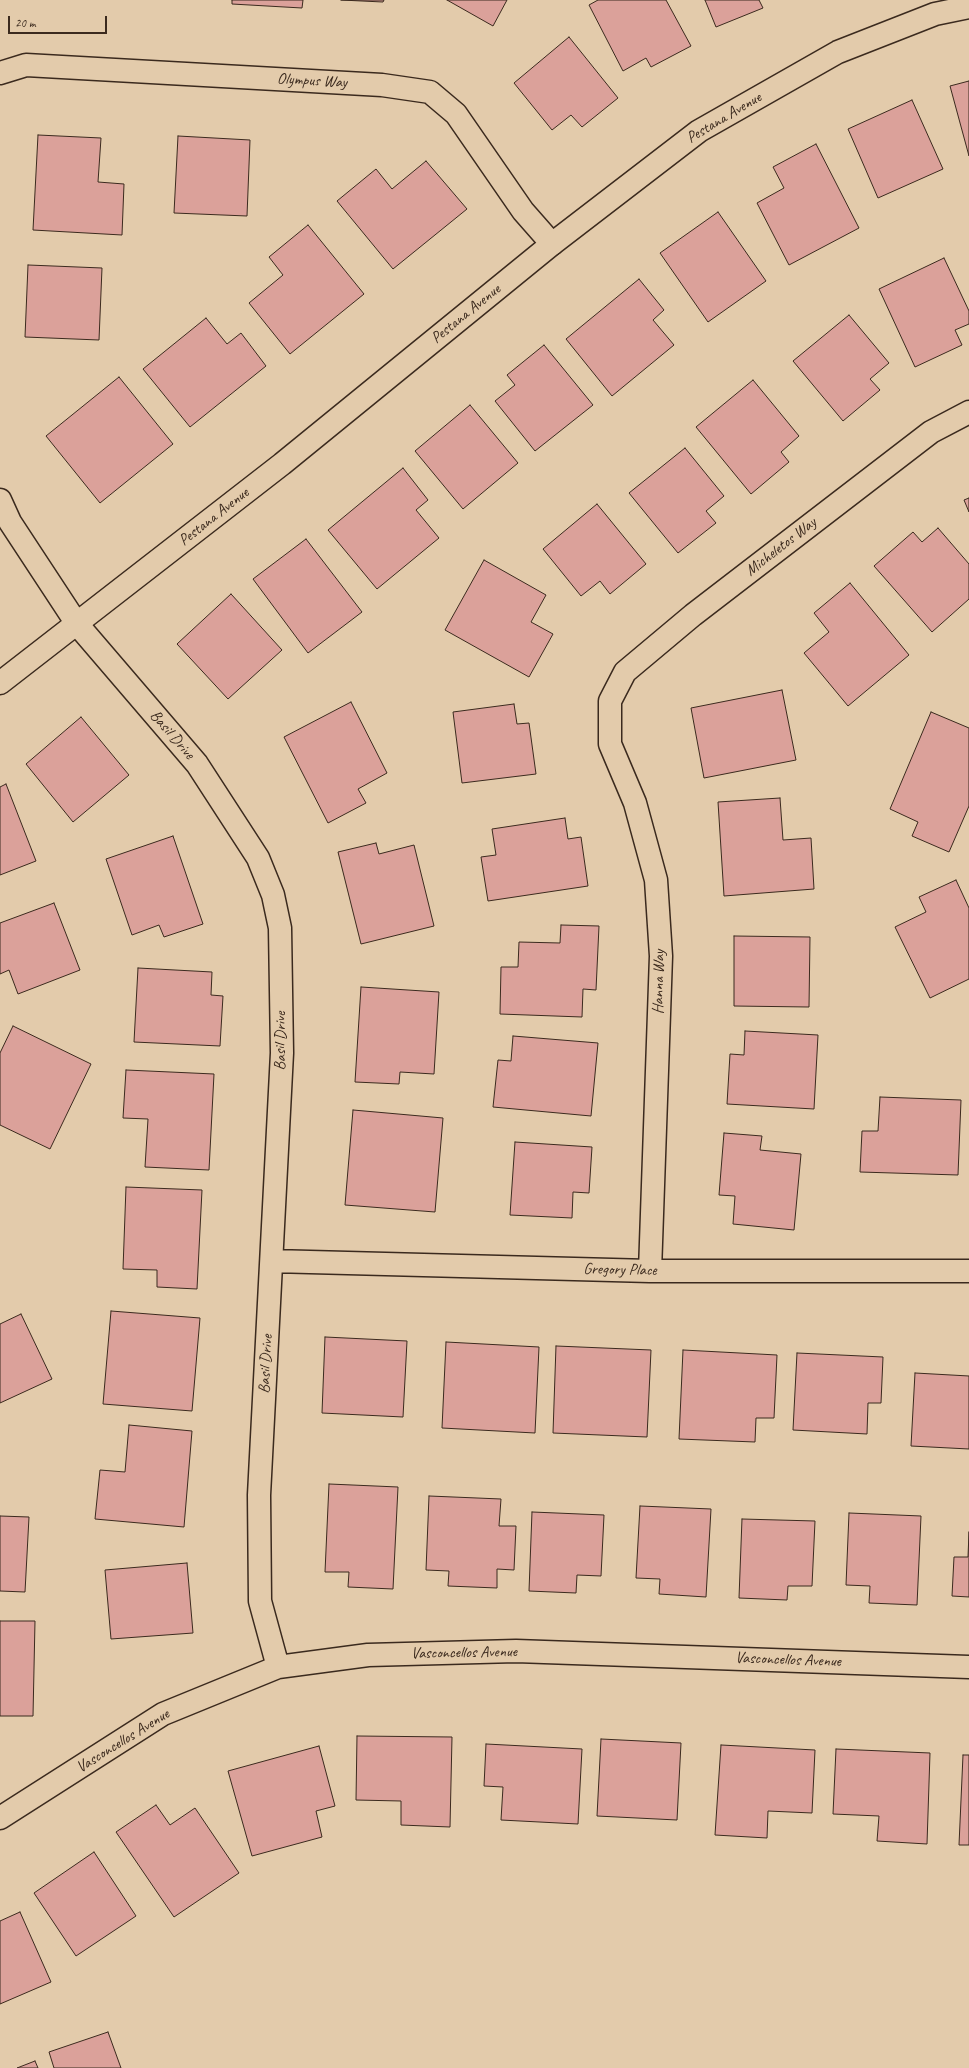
<!DOCTYPE html>
<html>
<head>
<meta charset="utf-8">
<style>
  body { margin:0 }
  #map { position:relative; width:969px; height:2068px; overflow:hidden; background:#e3cbab; font-family:Caveat,sans-serif }
  canvas { display:block }
  .scale { position:absolute; left:8px; top:16px; width:99px; height:18px; box-sizing:border-box; border:2px solid #3b2a1e; border-top:0; padding-left:5px; font-size:12px; line-height:14px; white-space:nowrap; color:#3b2a1e; -webkit-text-stroke:3px #e3cbab; paint-order:stroke }
</style>
</head>
<body>
<div id="map">
<canvas width="969" height="2068"></canvas>
<div class="scale">20 m</div>
</div>
<script>
const g = document.querySelector('canvas').getContext('2d');
g.lineJoin = 'round';
function fillPath(path, color) { g.fillStyle = color; g.fill(path, 'evenodd'); }
const toPath = rows => new Path2D(rows.map(r => 'M' + r).join(''));
function stroke(path, color, width, dash) { g.strokeStyle = color; g.lineWidth = width; g.lineCap = dash ? 'butt' : 'round'; g.setLineDash(dash || []); g.stroke(path); }
function write(font, color, halo, rows, align = 'center') {
  g.font = font + ' Caveat,sans-serif'; g.lineWidth = 3.5; g.setLineDash([]); g.textBaseline = 'middle'; g.strokeStyle = halo; g.fillStyle = color; for (const [text, x, y, turn = 0] of rows) {
    g.save(); g.translate(x, y); g.rotate((+turn || 0) * Math.PI / 180); g.textAlign = isNaN(turn) ? turn : align; if (halo) g.strokeText(text, 0, 0); g.fillText(text, 0, 0); g.restore();
  }
}
const building = toPath([
  [232,0,303,0,302,8,232,4,232,0],
  [341,0,384,0,383,2,341,0],
  [447,0,507,0,493,26,447,0],
  [598,0,666,0,691,46,651,67,646,58,623,71,589,5,598,0],
  [705,0,759,0,763,8,716,27,705,0],
  [569,37,618,98,582,127,571,115,552,130,514,83,569,37],
  [969,81,969,156,950,86,969,81],
  [912,100,943,169,878,198,848,129,912,100],
  [38,135,101,138,98,182,124,184,122,235,33,230,38,135],
  [178,136,250,140,247,216,174,213,178,136],
  [816,144,859,228,789,265,757,203,784,188,773,167,816,144],
  [426,161,467,209,393,269,337,201,376,169,392,189,426,161],
  [718,212,766,281,708,322,660,253,718,212],
  [308,225,364,294,290,354,249,303,283,275,269,257,308,225],
  [944,258,969,311,969,324,955,330,962,345,915,367,879,289,944,258],
  [28,265,102,268,99,340,25,337,28,265],
  [639,279,664,310,653,320,674,345,612,396,566,339,639,279],
  [849,315,889,363,870,379,880,390,843,421,793,361,849,315],
  [206,318,227,344,241,333,266,366,190,427,143,369,206,318],
  [544,345,593,405,535,451,495,401,515,385,507,375,544,345],
  [119,377,173,444,100,503,46,436,119,377],
  [753,380,799,436,781,452,789,462,751,494,696,427,753,380],
  [470,405,518,463,463,509,415,451,470,405],
  [685,448,724,496,706,511,716,523,678,553,629,493,685,448],
  [403,468,428,500,416,510,439,538,377,589,328,530,403,468],
  [969,498,969,512,964,500,969,498],
  [597,504,646,564,610,594,600,581,581,596,543,549,597,504],
  [938,528,969,564,969,599,932,632,874,566,913,532,922,542,938,528],
  [306,539,362,612,308,653,253,579,306,539],
  [484,560,546,595,531,622,553,634,529,677,445,630,484,560],
  [850,583,909,655,848,706,804,653,829,632,814,613,850,583],
  [231,594,282,650,228,699,177,644,231,594],
  [782,690,796,760,704,778,691,708,782,690],
  [351,702,387,773,358,789,366,803,328,823,284,737,351,702],
  [514,704,517,724,529,723,536,774,462,783,453,712,514,704],
  [931,712,969,728,969,806,949,852,912,836,918,822,890,809,931,712],
  [81,717,129,775,73,822,26,764,81,717],
  [6,784,36,861,0,875,0,787,6,784],
  [780,798,783,840,811,838,814,889,724,896,718,802,780,798],
  [565,818,568,839,581,837,588,886,488,901,481,857,496,855,492,829,565,818],
  [173,836,203,924,164,937,159,925,132,935,106,859,173,836],
  [376,843,379,854,414,845,434,926,361,944,338,852,376,843],
  [956,880,969,908,969,979,930,998,895,927,926,912,919,897,956,880],
  [54,903,80,970,18,994,9,970,0,974,0,923,54,903],
  [561,925,599,926,596,990,583,989,582,1017,500,1014,501,967,518,967,519,942,560,943,561,925],
  [734,936,810,937,809,1007,734,1006,734,936],
  [138,968,212,972,211,995,223,996,220,1046,134,1042,138,968],
  [361,987,439,992,434,1074,400,1072,399,1084,355,1082,361,987],
  [13,1026,91,1064,50,1149,0,1125,0,1053,13,1026],
  [745,1031,818,1035,814,1109,727,1104,730,1054,744,1055,745,1031],
  [513,1036,598,1043,591,1116,493,1107,498,1060,511,1061,513,1036],
  [126,1070,214,1074,209,1170,145,1167,148,1119,123,1118,126,1070],
  [880,1097,961,1100,958,1175,860,1172,862,1131,878,1131,880,1097],
  [353,1110,443,1118,435,1212,345,1205,353,1110],
  [724,1133,762,1136,760,1150,801,1154,794,1230,733,1224,735,1196,719,1195,724,1133],
  [515,1142,592,1147,589,1193,573,1192,572,1218,510,1215,515,1142],
  [126,1187,202,1190,197,1289,157,1287,157,1270,123,1269,126,1187],
  [111,1311,200,1318,192,1411,103,1404,111,1311],
  [21,1314,52,1379,0,1403,0,1324,21,1314],
  [325,1337,407,1341,403,1417,322,1413,325,1337],
  [446,1342,539,1347,535,1433,442,1428,446,1342],
  [556,1346,651,1350,647,1437,553,1433,556,1346],
  [683,1350,777,1355,774,1418,756,1418,755,1442,679,1439,683,1350],
  [797,1353,883,1357,881,1403,868,1403,867,1434,793,1430,797,1353],
  [915,1373,969,1376,969,1449,911,1446,915,1373],
  [129,1425,192,1431,184,1527,95,1519,100,1470,125,1472,129,1425],
  [329,1484,398,1487,393,1589,348,1587,349,1572,325,1572,329,1484],
  [429,1496,501,1499,499,1526,516,1526,514,1570,497,1569,497,1588,448,1586,449,1571,426,1570,429,1496],
  [640,1506,711,1509,706,1597,659,1594,660,1579,636,1578,640,1506],
  [532,1512,604,1515,601,1576,577,1575,576,1593,529,1591,532,1512],
  [849,1513,921,1516,917,1605,869,1603,870,1586,846,1585,849,1513],
  [0,1516,29,1517,25,1592,0,1591,0,1516],
  [742,1519,815,1521,812,1586,788,1586,787,1600,739,1598,742,1519],
  [969,1532,969,1597,952,1596,954,1557,968,1557,969,1532],
  [187,1563,193,1633,111,1639,105,1570,187,1563],
  [0,1621,35,1621,33,1716,0,1716,0,1621],
  [357,1736,452,1737,450,1827,401,1825,401,1801,356,1800,357,1736],
  [601,1739,681,1743,677,1820,597,1816,601,1739],
  [486,1744,582,1749,578,1824,501,1820,503,1787,484,1786,486,1744],
  [721,1745,815,1750,812,1813,768,1811,767,1838,715,1835,721,1745],
  [319,1746,335,1806,316,1811,322,1837,252,1856,228,1771,319,1746],
  [836,1749,930,1753,927,1844,877,1841,879,1816,833,1814,836,1749],
  [963,1755,969,1755,969,1845,959,1845,963,1755],
  [156,1805,170,1825,195,1808,239,1873,174,1917,116,1832,156,1805],
  [94,1852,136,1916,76,1956,34,1893,94,1852],
  [20,1912,51,1982,0,2004,0,1921,20,1912],
  [108,2032,121,2068,54,2068,49,2052,108,2032],
  [35,2061,38,2068,17,2068,35,2061]
]);
fillPath(building, '#dba19a');
stroke(building, '#3b2a1e', 1);
const minor = toPath([
  [0,73,26,65,382,85,430,92,456,114,523,211,552,244],
  [0,500,10,522,77,624,197,764,258,858,273,895,280,928,282,1053,259,1495,260,1601,278,1667],
  [272,1261,650,1271,969,1271],
  [650,1271,661,956,656,880,635,803,610,744,610,701,625,672,693,615,931,432,969,412],
  [0,1818,163,1714,278,1667,368,1655,516,1651,969,1667]
]);
const tertiary = toPath([
  [0,683,282,464,552,244,699,131,838,52,935,14,969,7]
]);
stroke(minor, '#3b2a1e', 25);
stroke(tertiary, '#3b2a1e', 25);
stroke(minor, '#e3cbab', 22);
stroke(tertiary, '#e3cbab', 22);
write('16px', '#3b2a1e', '#e3cbab', [
  ["Olympus Way",312,81,3],
  ["Pestana Avenue",724,118,-31],
  ["Pestana Avenue",466,314,-39],
  ["Pestana Avenue",214,517,-38],
  ["Micheletos Way",781,547,-38],
  ["Basil Drive",172,735,49],
  ["Hanna Way",659,982,-89],
  ["Basil Drive",281,1041,-90],
  ["Gregory Place",620,1270,1],
  ["Basil Drive",266,1364,-87],
  ["Vasconcellos Avenue",464,1653,-1],
  ["Vasconcellos Avenue",788,1660,2],
  ["Vasconcellos Avenue",123,1741,-32]
]);
</script>
</body>
</html>
